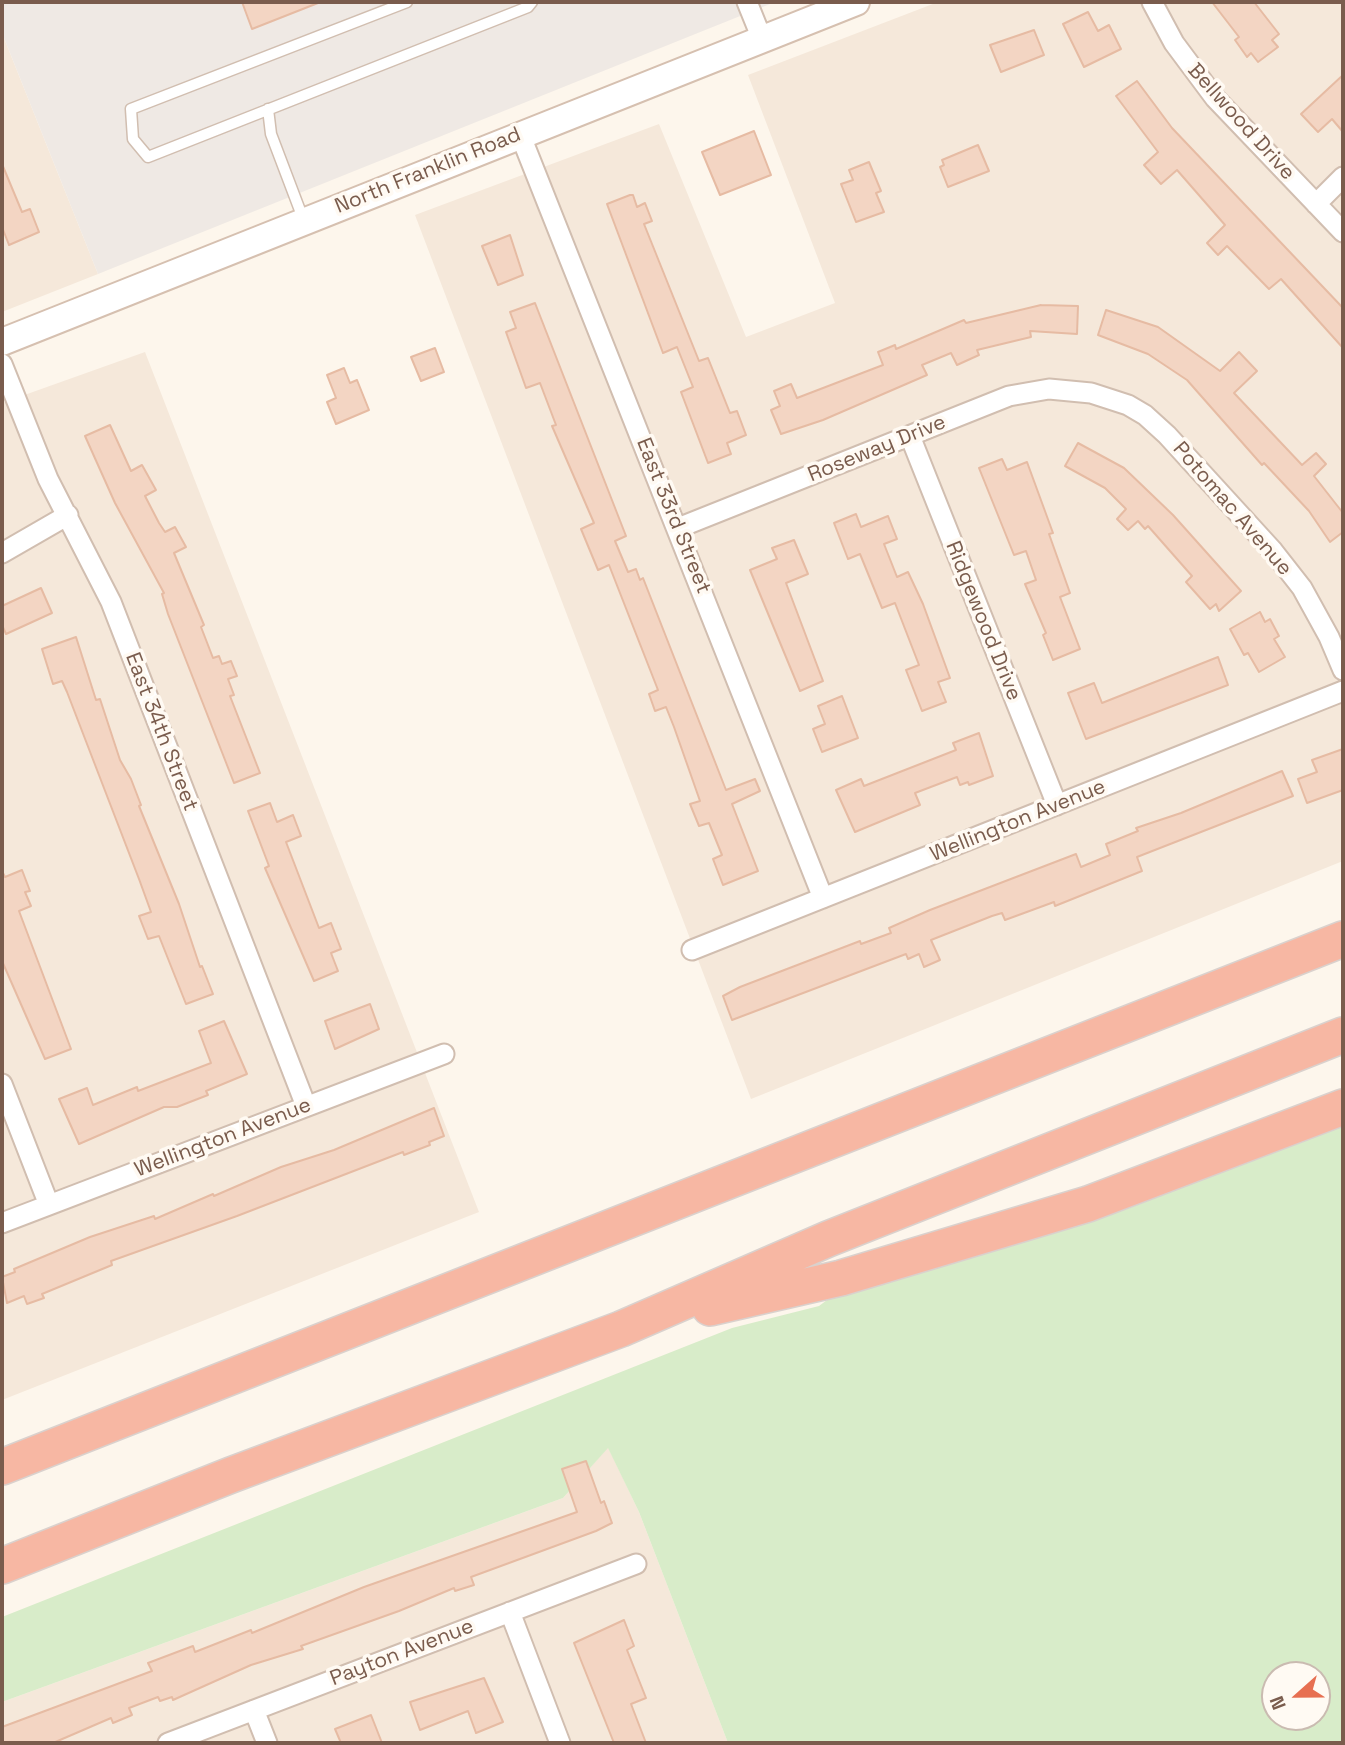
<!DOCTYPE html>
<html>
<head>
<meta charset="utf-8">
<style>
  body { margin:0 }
  #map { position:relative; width:1345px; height:1745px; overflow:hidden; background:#fdf6ec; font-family:"Space Grotesk",sans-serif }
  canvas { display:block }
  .frame { position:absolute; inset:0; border:4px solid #7a5c4d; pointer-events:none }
  .north { position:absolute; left:1261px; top:1661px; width:70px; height:70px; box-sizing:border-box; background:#fffaf3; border:2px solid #cabbb1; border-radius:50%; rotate:249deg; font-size:19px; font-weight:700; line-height:28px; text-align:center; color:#7a5c4d }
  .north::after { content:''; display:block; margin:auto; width:24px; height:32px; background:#e76f51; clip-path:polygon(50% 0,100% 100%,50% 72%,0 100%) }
</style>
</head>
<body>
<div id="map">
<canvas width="1345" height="1745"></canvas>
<div class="frame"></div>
<div class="north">N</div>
</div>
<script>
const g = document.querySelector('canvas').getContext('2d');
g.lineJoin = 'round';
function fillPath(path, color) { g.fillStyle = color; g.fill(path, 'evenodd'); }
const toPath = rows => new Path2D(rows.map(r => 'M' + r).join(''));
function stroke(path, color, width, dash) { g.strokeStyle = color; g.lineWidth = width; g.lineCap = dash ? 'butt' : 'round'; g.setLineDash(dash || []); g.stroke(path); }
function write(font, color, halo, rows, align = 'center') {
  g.font = font + ' "Space Grotesk",sans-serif'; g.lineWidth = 7; g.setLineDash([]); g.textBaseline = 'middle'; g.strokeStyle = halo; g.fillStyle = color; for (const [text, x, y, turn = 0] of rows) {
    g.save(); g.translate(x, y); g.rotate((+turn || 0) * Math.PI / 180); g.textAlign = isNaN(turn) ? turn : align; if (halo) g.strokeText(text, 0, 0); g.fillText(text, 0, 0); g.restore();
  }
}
fillPath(toPath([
  [938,2,1343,2,1343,861,751,1099,415,215,659,124,746,337,835,303,748,75],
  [2,33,98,274,2,312],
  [145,352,479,1212,2,1400,2,403],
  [608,1447,639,1512,728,1743,2,1743,2,1702,563,1498]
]), '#f5e8da');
fillPath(toPath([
  [2,2,775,2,98,274,2,33]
]), '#efe9e4');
fillPath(toPath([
  [1343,1125,1343,1743,728,1743,639,1512,608,1448,563,1498,2,1702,2,1617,732,1328,819,1306,831,1297,1127,1209],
  [1275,1675,1317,1675,1317,1717,1275,1717]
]), '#d8ecc9');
const building = toPath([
  [242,2,318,2,318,3,252,29,242,2],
  [1212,2,1254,2,1279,34,1272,40,1278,47,1258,62,1251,53,1247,57,1235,40,1239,37,1212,2],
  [1088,12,1098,31,1109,25,1121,49,1084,67,1063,24,1088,12],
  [1034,30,1044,55,1001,72,990,45,1034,30],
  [1343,75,1343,132,1332,119,1318,132,1301,114,1343,75],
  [1137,81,1172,128,1343,308,1343,348,1281,279,1269,289,1227,246,1218,255,1207,243,1225,225,1177,170,1161,184,1144,165,1158,152,1116,96,1137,81],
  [754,131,771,175,720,195,702,152,754,131],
  [978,145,989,171,948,187,940,167,944,165,942,160,978,145],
  [869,162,881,191,876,193,884,212,856,222,841,184,853,180,849,170,869,162],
  [2,164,22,212,30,209,39,232,9,245,2,227,2,164],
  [630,195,633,195,637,207,645,203,652,221,644,224,699,361,708,358,730,413,737,411,746,435,727,443,731,454,708,463,681,392,693,387,677,347,663,353,607,204,630,195],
  [510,235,523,275,498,285,482,246,510,235],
  [535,303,626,536,615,541,628,572,636,569,640,580,643,578,726,790,755,779,760,791,732,804,758,871,723,885,713,859,722,855,709,823,699,826,690,804,700,801,674,727,666,707,655,711,649,694,658,690,609,565,598,570,581,529,594,523,552,426,556,425,540,383,526,388,506,332,516,328,510,312,535,303],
  [1041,305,1078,306,1077,334,1030,331,1031,337,977,350,979,355,957,365,951,353,922,365,927,375,823,420,781,434,771,410,780,406,774,391,791,384,797,398,883,365,878,352,895,345,896,349,964,320,966,323,1041,305],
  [1106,310,1158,327,1220,371,1239,352,1257,371,1234,393,1302,465,1316,453,1326,464,1314,476,1343,513,1343,532,1330,542,1309,511,1264,463,1262,465,1187,380,1148,354,1098,335,1106,310],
  [435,348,444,372,421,381,411,357,435,348],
  [344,368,350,383,357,380,369,410,336,424,327,402,336,398,327,375,344,368],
  [110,425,131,471,142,465,156,490,145,496,159,523,165,532,175,527,186,547,174,553,204,625,201,627,213,658,219,656,222,664,231,661,237,676,228,679,234,695,230,696,260,773,234,783,168,614,162,594,164,593,115,503,85,436,110,425],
  [1078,443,1124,468,1173,515,1241,591,1219,611,1216,604,1210,609,1186,582,1192,576,1148,526,1145,529,1138,521,1128,530,1117,519,1126,509,1105,488,1065,466,1078,443],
  [1002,459,1007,470,1027,462,1053,533,1049,534,1070,593,1060,597,1080,649,1053,660,1043,635,1046,633,1025,584,1036,580,1026,551,1014,555,979,468,1002,459],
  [856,514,861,527,888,516,897,539,884,544,897,577,908,572,923,604,950,678,938,682,946,702,922,711,906,670,919,665,895,603,882,608,860,554,848,559,834,523,856,514],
  [794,540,808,574,786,583,823,681,800,691,750,570,777,559,772,548,794,540],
  [41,588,52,613,6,634,2,625,2,606,41,588],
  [1260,612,1265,622,1270,619,1279,636,1274,639,1285,657,1259,672,1248,653,1244,655,1230,629,1260,612],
  [76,637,96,700,100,699,120,760,131,779,141,805,139,806,179,904,200,967,202,966,213,994,186,1004,159,936,148,939,139,916,151,912,139,879,67,692,62,681,53,684,42,649,76,637],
  [1218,657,1228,685,1086,739,1068,693,1094,683,1102,703,1218,657],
  [842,696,858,738,822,752,813,729,825,724,818,706,842,696],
  [979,733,993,776,969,785,968,782,960,785,957,777,915,793,920,805,855,832,836,790,861,779,864,786,956,750,953,743,979,733],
  [1343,749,1343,790,1307,803,1298,779,1317,772,1312,760,1343,749],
  [1282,771,1293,796,1137,857,1142,871,1055,906,1054,902,1005,920,1002,913,992,916,931,940,940,960,924,967,919,954,908,959,906,954,732,1020,723,996,740,987,860,941,861,944,891,933,889,928,930,910,1076,854,1081,867,1110,855,1106,844,1138,831,1136,828,1181,813,1282,771],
  [270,803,277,822,293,815,301,836,286,842,319,928,331,923,341,949,331,953,338,971,314,981,265,868,269,866,248,811,270,803],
  [22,870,30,891,25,892,31,906,19,911,71,1049,45,1059,2,961,2,871,5,877,22,870],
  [370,1004,379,1029,335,1049,325,1021,370,1004],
  [224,1021,247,1074,206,1091,208,1095,177,1107,164,1107,79,1144,59,1099,87,1088,93,1105,137,1087,138,1091,211,1063,199,1031,224,1021],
  [434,1108,444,1136,429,1142,430,1145,404,1155,403,1152,237,1216,111,1261,112,1265,42,1294,44,1298,27,1304,24,1296,7,1303,2,1277,15,1272,14,1269,90,1237,154,1216,155,1219,213,1194,214,1196,281,1167,334,1150,434,1108],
  [586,1461,601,1503,604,1501,612,1523,596,1531,471,1577,474,1585,455,1591,454,1588,399,1611,301,1646,303,1649,251,1665,173,1700,172,1697,160,1701,158,1697,129,1708,132,1715,113,1723,111,1718,53,1743,2,1743,2,1727,152,1671,148,1663,193,1646,195,1652,251,1630,252,1633,364,1587,577,1512,562,1469,586,1461],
  [624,1620,634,1646,627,1650,646,1698,631,1704,646,1743,614,1743,574,1643,624,1620],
  [484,1678,503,1722,476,1733,468,1711,420,1730,410,1702,484,1678],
  [371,1715,382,1743,341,1743,335,1729,371,1715]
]);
fillPath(building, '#f3d5c3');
stroke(building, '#e6bba3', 2);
const lane = toPath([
  [407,2,131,109,133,139,148,157,528,7,532,2],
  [268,109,271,134,304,221]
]);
const street = toPath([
  [747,2,762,39],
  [1152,2,1174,43,1215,98,1343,232],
  [520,134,823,898],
  [1316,204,1343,177],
  [2,364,48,479,111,602,306,1106],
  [910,436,1057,805],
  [678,528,1009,396,1049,389,1091,393,1128,405,1145,415,1167,435,1273,551,1302,588,1329,637,1343,670],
  [2,553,68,515],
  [692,950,1343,691],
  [2,1084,49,1205],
  [2,1223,444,1054],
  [510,1612,560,1743],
  [254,1710,267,1743],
  [168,1743,636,1564]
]);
const secondary = toPath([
  [2,342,856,2]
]);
const highway = toPath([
  [710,1308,841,1278,1088,1204,1343,1107],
  [2,1467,1343,939],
  [2,1566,231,1475,621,1329,828,1239,1343,1035]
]);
stroke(lane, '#d1beb0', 13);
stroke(street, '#d1beb0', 23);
stroke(secondary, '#d6c0b0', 30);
stroke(highway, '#dad1cd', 38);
stroke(lane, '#fff', 10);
stroke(street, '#fff', 19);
stroke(secondary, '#fff', 26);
stroke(highway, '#f7b7a3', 35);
write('21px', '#7a5c4d', '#fffaf3', [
  ["Bellwood Drive",1241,122,48],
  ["North Franklin Road",428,171,-22],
  ["Roseway Drive",877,449,-22],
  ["Potomac Avenue",1232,509,49],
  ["East 33rd Street",673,516,68],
  ["Ridgewood Drive",983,621,68],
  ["East 34th Street",161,732,69],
  ["Wellington Avenue",1018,821,-22],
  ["Wellington Avenue",223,1138,-21],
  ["Payton Avenue",402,1653,-21]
]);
</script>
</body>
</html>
